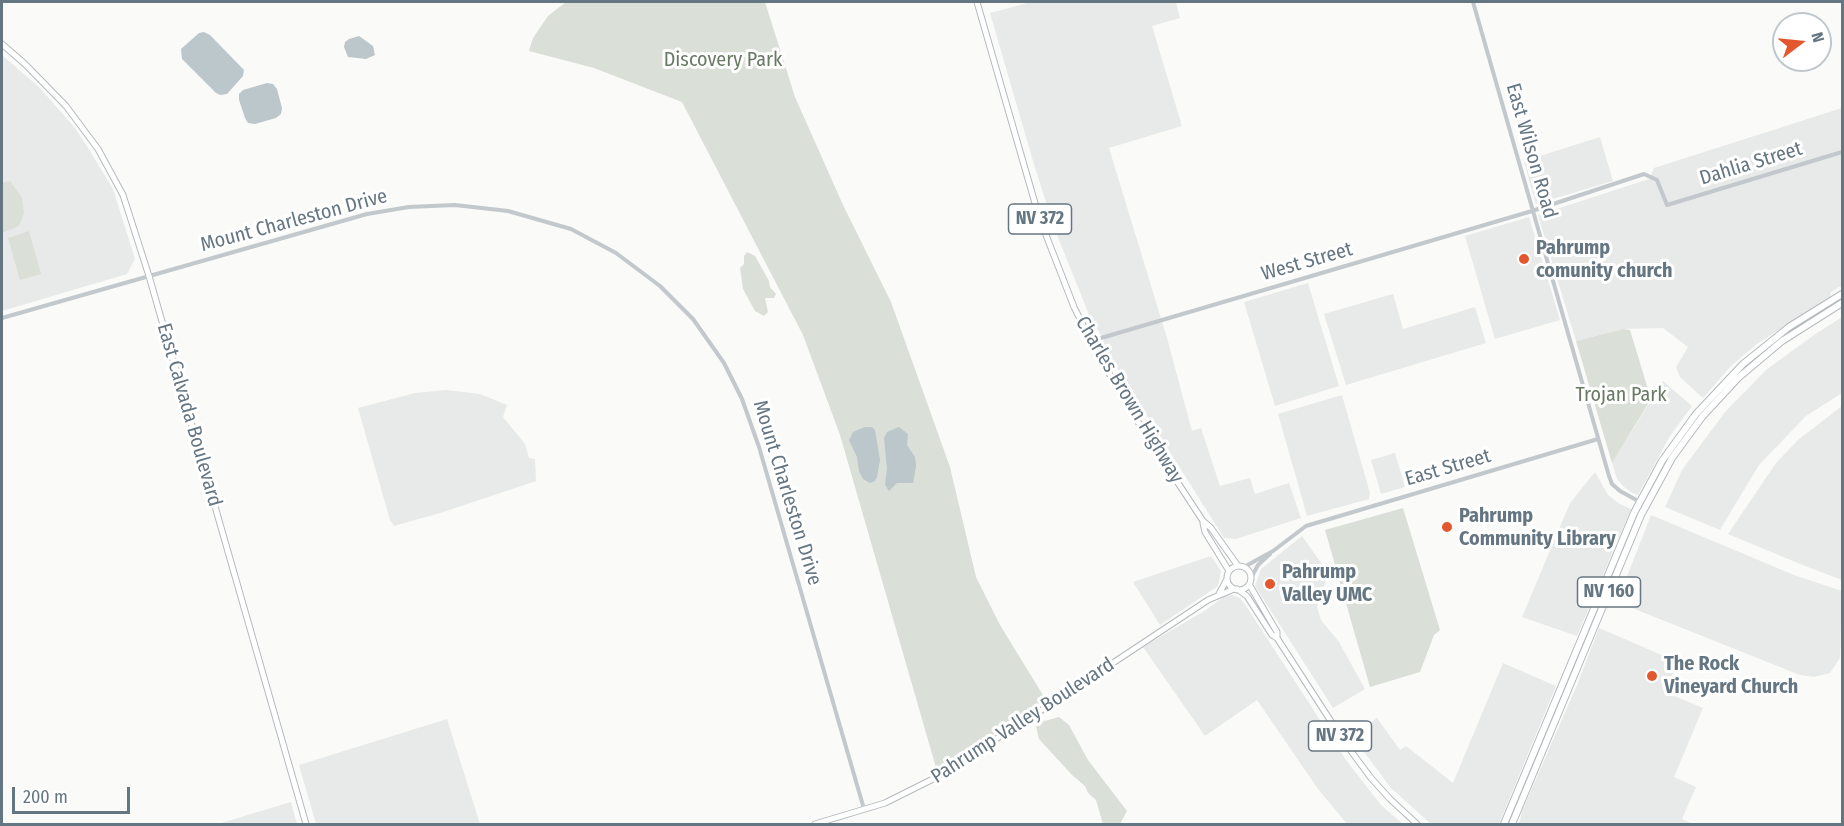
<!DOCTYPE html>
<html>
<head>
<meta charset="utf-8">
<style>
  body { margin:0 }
  #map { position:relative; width:1844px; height:826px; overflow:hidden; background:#fafaf8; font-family:"Fira Sans Condensed",sans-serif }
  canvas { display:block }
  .frame { position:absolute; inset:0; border:3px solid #657683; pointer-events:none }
  .north { position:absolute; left:1772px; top:12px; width:60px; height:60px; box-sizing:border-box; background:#fff; border:2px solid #c1c8cd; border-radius:50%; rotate:74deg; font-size:16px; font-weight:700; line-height:24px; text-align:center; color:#657683 }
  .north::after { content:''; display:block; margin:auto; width:21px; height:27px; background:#e4572e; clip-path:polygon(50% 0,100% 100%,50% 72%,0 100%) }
  .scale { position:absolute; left:12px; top:787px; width:118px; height:27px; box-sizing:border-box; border:3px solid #657683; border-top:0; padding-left:8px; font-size:18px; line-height:21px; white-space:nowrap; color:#657683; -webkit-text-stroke:4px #fff; paint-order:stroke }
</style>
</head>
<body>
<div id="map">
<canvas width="1844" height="826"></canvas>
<div class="frame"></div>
<div class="north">N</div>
<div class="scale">200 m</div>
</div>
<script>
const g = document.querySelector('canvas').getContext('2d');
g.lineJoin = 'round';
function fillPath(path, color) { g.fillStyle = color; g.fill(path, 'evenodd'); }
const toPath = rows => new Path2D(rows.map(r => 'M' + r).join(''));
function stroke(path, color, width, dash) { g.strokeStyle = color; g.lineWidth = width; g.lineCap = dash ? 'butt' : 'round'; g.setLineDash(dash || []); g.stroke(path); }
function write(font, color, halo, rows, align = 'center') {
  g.font = font + ' "Fira Sans Condensed",sans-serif'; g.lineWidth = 6; g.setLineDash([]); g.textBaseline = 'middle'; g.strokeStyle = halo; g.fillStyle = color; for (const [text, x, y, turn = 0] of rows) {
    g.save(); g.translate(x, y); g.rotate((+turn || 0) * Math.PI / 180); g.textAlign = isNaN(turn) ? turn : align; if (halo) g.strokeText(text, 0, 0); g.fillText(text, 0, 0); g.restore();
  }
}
fillPath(toPath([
  [1031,2,1176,2,1180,18,1152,26,1182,126,1109,148,1167,338,1192,431,1201,428,1220,486,1250,478,1255,494,1289,483,1301,518,1236,539,1224,538,1102,344,1104,340,1090,317,1055,230,1035,168,990,13],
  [2,55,40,88,75,128,90,151,113,189,135,259,127,274,2,311],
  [1842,108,1842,287,1839,287,1831,292,1830,297,1757,344,1731,366,1703,398,1680,377,1676,367,1688,347,1663,328,1623,329,1576,341,1538,215,1649,179,1654,168],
  [1600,137,1613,181,1536,204,1524,162,1527,160],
  [1529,217,1560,320,1495,339,1465,236],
  [1308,283,1339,386,1275,406,1244,302],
  [1393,294,1403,329,1475,307,1486,343,1346,385,1324,314],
  [1842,317,1842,393,1806,416,1759,465,1720,530,1665,507,1682,470,1725,412,1766,370,1814,335],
  [1663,381,1692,406,1670,436,1638,495,1634,494,1624,487,1617,479,1612,463],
  [446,390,480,394,507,405,503,417,525,444,529,458,535,459,536,481,440,513,394,526,390,520,358,408,415,393],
  [1342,395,1370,493,1369,499,1307,516,1278,414],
  [1842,406,1842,580,1805,566,1728,534,1776,463,1798,440],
  [1395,453,1405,487,1381,494,1371,460],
  [1595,472,1608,495,1620,504,1631,509,1577,636,1522,617,1570,503],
  [1651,515,1794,575,1842,591,1840,658,1830,673,1814,677,1800,675,1617,602],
  [1302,536,1324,567,1327,578,1317,607,1321,620,1339,642,1365,689,1333,708,1255,586,1261,569],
  [1211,556,1221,571,1218,586,1160,625,1133,582],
  [1232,595,1240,598,1248,609,1346,760,1381,805,1403,824,1347,824,1318,789,1257,700,1205,736,1143,647,1206,610,1225,596],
  [1599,628,1678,662,1665,692,1703,708,1674,777,1696,787,1682,819,1693,824,1517,824,1520,821,1522,811,1577,685],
  [1503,663,1556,686,1499,824,1431,824,1391,788,1352,736,1377,718,1400,750,1406,746,1453,783],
  [447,719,480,824,316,824,299,765],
  [291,802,297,824,218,824]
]), '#e8e9e9');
fillPath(toPath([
  [566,2,765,2,795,97,843,205,891,302,950,467,976,577,1000,625,1046,700,937,771,840,435,803,335,682,102,594,68,529,51,533,38,548,16],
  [10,181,22,198,24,213,19,226,2,233,2,183],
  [29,231,41,274,20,280,8,238],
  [747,252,755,256,769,281,770,287,776,294,774,298,765,298,768,312,764,316,755,311,743,289,740,268,744,264,744,256],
  [1623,329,1630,330,1651,399,1612,463,1576,341],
  [1403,508,1440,630,1434,635,1420,672,1370,687,1325,530],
  [1059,717,1069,725,1088,760,1127,811,1120,824,1103,824,1096,800,1088,793,1085,786,1072,775,1039,739,1036,727,1041,722]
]), '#dadfd7');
fillPath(toPath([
  [204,32,210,35,244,70,243,76,227,94,220,95,216,93,182,59,181,49,199,33],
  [359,36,373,46,375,55,366,59,348,57,344,47,345,42,349,39],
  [267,83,273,84,277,89,282,108,281,114,276,118,255,124,248,123,245,118,239,100,239,94,243,90],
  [865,427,872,427,875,430,880,460,877,477,875,481,870,483,863,479,859,471,857,457,849,440,853,432],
  [899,427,908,434,907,445,915,457,916,466,913,483,897,483,889,491,885,485,887,469,884,438,887,432]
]), '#bbc7cb');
const major = toPath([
  [977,2,1039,217,1074,307,1098,355,1138,422,1203,521,1211,528,1238,566],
  [2,44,25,64,66,106,98,149,123,195,149,276,306,824],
  [1203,523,1205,532,1229,571],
  '1227 578a12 12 0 1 1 24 0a12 12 0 1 1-24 0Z',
  [1249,584,1277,632,1277,638],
  [1237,589,1247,596,1272,635,1277,638,1345,743,1371,778,1390,799,1417,824],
  [1219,594,1227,579],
  [815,824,885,803,933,779,1048,706,1208,600,1234,589]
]);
const highway = toPath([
  [1504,824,1634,513,1662,461,1696,414,1743,364,1789,327,1842,294],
  [1512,824,1641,515,1672,458,1702,417,1738,378,1782,341,1842,303]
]);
stroke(major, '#b5babe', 7);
stroke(highway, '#b4b9bd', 8);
stroke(toPath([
  [1473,2,1609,476,1612,484,1620,491,1640,502],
  [2,318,367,214,409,207,455,205,508,211,571,229,616,253,660,286,693,319,724,363,742,399,759,447,864,809],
  [1091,341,1532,211,1644,174,1657,180,1667,205,1842,152],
  [1244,567,1273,551,1306,526,1598,439],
  [1251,578,1258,565,1270,554]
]), '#c3c8cc', 4);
stroke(major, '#fff', 5);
stroke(highway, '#fff', 6);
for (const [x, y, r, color] of [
  [1524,259,6,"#e4572e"],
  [1447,527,6,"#e4572e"],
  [1270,584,6,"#e4572e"],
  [1652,676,6,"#e4572e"]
]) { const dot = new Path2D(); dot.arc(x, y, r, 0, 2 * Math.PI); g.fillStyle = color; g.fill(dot); stroke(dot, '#fff', 2); }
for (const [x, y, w] of [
  [1040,219,63],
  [1609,592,63],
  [1340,736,63]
]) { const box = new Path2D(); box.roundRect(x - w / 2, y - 15, w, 30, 4.5); g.fillStyle = '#fff'; g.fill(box); stroke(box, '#657683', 1.5); }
write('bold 18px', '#657683', null, [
  ["NV 372",1040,219],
  ["NV 160",1609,592],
  ["NV 372",1340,736]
]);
write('20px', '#687a64', '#fff', [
  ["Discovery Park",723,60],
  ["Trojan Park",1621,395]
]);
write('20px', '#657683', '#fff', [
  ["East Wilson Road",1531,151,74],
  ["Dahlia Street",1751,164,-17],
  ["Mount Charleston Drive",294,221,-15],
  ["West Street",1307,262,-16],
  ["Charles Brown Highway",1129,400,59],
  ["East Calvada Boulevard",189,415,74],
  ["East Street",1448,468,-16],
  ["Mount Charleston Drive",787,493,73],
  ["Pahrump Valley Boulevard",1023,721,-33]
]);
write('bold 20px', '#657683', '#fff', [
  ["Pahrump",1536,248],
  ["comunity church",1536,271],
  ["Pahrump",1459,516],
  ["Community Library",1459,539],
  ["Pahrump",1282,572],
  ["Valley UMC",1282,595],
  ["The Rock",1664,664],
  ["Vineyard Church",1664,687]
], 'left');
</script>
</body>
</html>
